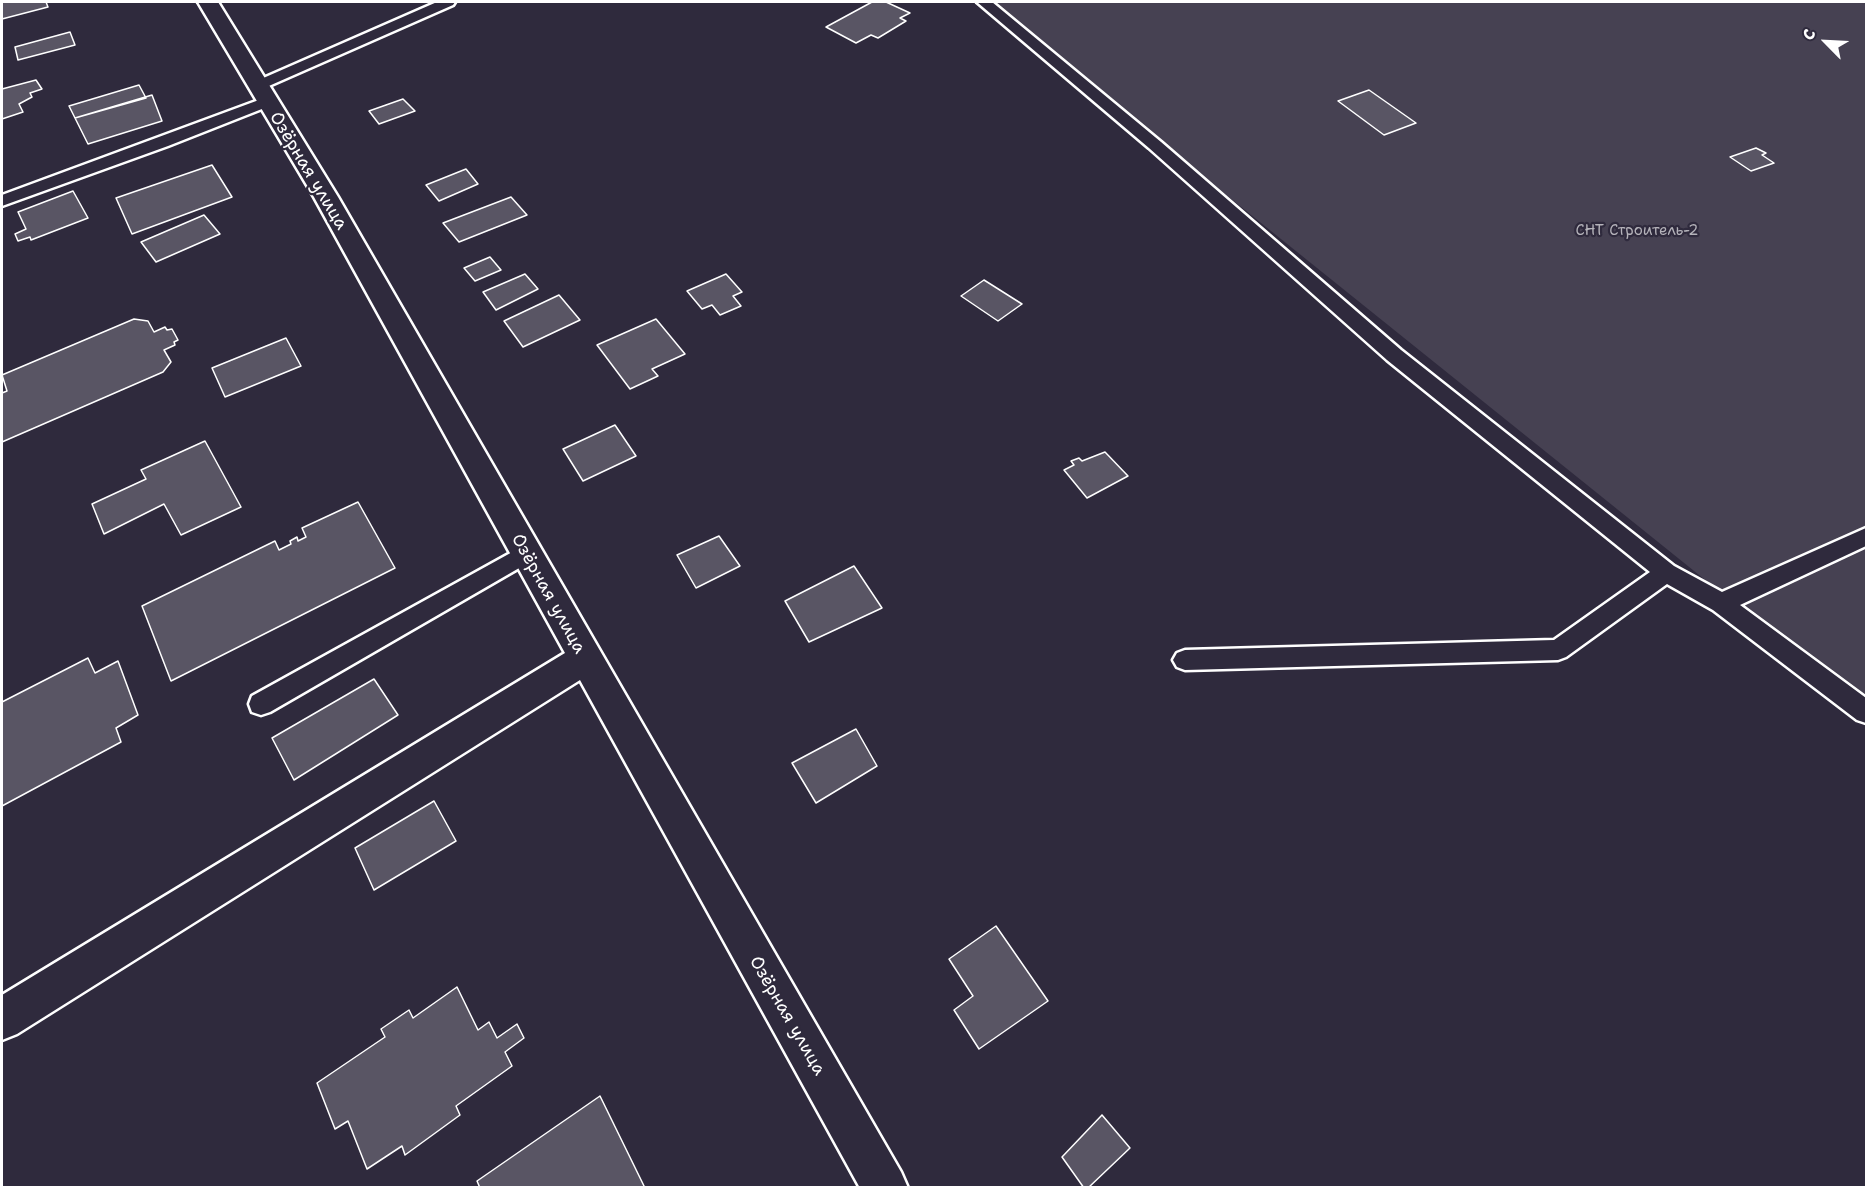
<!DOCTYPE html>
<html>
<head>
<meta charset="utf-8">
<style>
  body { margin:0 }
  #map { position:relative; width:1868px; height:1189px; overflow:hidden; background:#2f2a3d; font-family:"Shantell Sans",sans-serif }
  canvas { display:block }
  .frame { position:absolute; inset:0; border:3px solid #fff; pointer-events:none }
  .north { position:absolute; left:1796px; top:12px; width:60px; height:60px; -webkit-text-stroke:4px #2f2a3d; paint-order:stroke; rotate:294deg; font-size:16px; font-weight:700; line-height:24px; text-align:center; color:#fff }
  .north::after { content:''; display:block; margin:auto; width:21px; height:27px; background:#fff; clip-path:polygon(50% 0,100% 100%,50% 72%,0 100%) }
</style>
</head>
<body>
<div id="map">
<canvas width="1868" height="1189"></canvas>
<div class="frame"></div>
<div class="north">С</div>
</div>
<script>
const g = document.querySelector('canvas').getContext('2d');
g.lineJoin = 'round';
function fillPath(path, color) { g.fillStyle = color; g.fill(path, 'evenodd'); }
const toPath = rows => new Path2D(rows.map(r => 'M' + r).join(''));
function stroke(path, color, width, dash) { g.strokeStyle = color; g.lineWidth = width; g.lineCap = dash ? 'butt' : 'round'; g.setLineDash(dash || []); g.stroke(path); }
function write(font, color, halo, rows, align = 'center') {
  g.font = font + ' "Shantell Sans",sans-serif'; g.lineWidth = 4.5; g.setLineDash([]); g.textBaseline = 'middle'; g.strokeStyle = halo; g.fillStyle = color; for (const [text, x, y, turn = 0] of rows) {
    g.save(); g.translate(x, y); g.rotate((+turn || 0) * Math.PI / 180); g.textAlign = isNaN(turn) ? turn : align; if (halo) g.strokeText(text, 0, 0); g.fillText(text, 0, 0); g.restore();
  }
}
fillPath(toPath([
  [986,2,1866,2,1866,706,1724,595]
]), '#464152');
const building = toPath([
  [2,2,46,2,48,7,2,19,2,2],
  [872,2,886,2,910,13,900,18,906,21,878,38,871,35,856,43,826,27,872,2],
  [70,32,75,45,18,60,15,47,70,32],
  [36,80,42,89,30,93,32,97,19,104,23,112,2,119,2,89,36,80],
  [139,85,146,98,75,118,69,106,139,85],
  [1369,90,1416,123,1384,135,1338,101,1369,90],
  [152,95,162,121,88,144,75,118,152,95],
  [403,99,415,111,379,124,369,111,403,99],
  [1756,148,1766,153,1762,155,1774,163,1751,171,1730,157,1756,148],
  [212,165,232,197,132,234,116,198,212,165],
  [466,169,478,184,439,201,426,185,466,169],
  [73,191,88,218,31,240,30,237,18,241,15,234,26,229,18,212,73,191],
  [511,197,527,215,459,242,443,223,511,197],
  [204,215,220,234,156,262,141,242,204,215],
  [490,257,501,270,475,281,464,268,490,257],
  [525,274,538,289,496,310,483,292,525,274],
  [726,274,742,292,733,296,741,306,720,315,712,305,702,309,687,291,726,274],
  [984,280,1022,304,998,321,961,296,984,280],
  [559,295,580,320,523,347,504,321,559,295],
  [134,319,148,321,154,332,165,327,167,330,172,329,178,340,174,342,175,345,164,350,171,362,163,372,2,442,2,393,7,391,2,375,134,319],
  [656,319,685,354,652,369,658,376,630,389,597,345,656,319],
  [286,338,301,366,225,397,212,368,286,338],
  [615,425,636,456,583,481,563,449,615,425],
  [205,441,241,507,181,535,164,504,104,534,92,504,146,479,141,470,205,441],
  [1105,452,1128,476,1087,498,1064,470,1074,465,1071,461,1079,458,1082,461,1105,452],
  [358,502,395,568,171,681,142,606,275,541,279,550,291,544,290,541,297,537,298,541,306,537,302,528,358,502],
  [719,536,740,566,696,588,677,555,719,536],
  [854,566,882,608,809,642,785,601,854,566],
  [88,658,95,673,118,661,138,715,116,728,121,742,2,806,2,702,88,658],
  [374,679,398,715,294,780,272,738,374,679],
  [856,729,877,766,816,803,792,763,856,729],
  [434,801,456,841,374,890,355,848,434,801],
  [996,926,1048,1001,979,1049,954,1010,973,996,949,959,996,926],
  [457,987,478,1030,489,1022,497,1038,517,1024,524,1038,505,1052,512,1066,456,1106,460,1115,405,1155,402,1146,367,1169,348,1121,335,1129,317,1083,385,1037,381,1029,409,1010,413,1018,457,987],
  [600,1096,645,1188,480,1188,477,1181,600,1096],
  [1102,1115,1130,1148,1088,1188,1084,1188,1062,1157,1102,1115]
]);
fillPath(building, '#595564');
stroke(building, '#fff', 1.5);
const lane = toPath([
  [437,2,455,2,453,5,262,89,252,89,249,86,252,83,437,2],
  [977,2,992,2,1161,142,1401,350,1674,566,1722,592,1866,528,1866,546,1740,605,1866,698,1866,723,1857,720,1713,610,1667,584,1566,657,1558,660,1185,670,1177,667,1173,660,1177,653,1185,650,1554,640,1650,572,1387,360,1149,148,977,2],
  [267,97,272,99,275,102,272,105,168,146,2,206,2,195,267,97],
  [525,545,533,548,536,554,533,560,270,712,261,715,252,712,249,704,252,696,525,545]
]);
const street = toPath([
  [198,2,218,2,338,197,901,1172,908,1188,860,1188,580,680,17,1034,2,1040,2,995,565,653,314,197,198,2]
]);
stroke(lane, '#fff', 5);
stroke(street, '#fff', 5);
fillPath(lane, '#2f2a3d');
fillPath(street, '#2f2a3d');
write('15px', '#b5b3ba', '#2f2a3d', [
  ["СНТ Строитель-2",1637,231]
]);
write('18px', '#fff', '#2f2a3d', [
  ["Озёрная улица",308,171,59],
  ["Озёрная улица",548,594,61],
  ["Озёрная улица",787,1016,60]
]);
</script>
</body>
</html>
